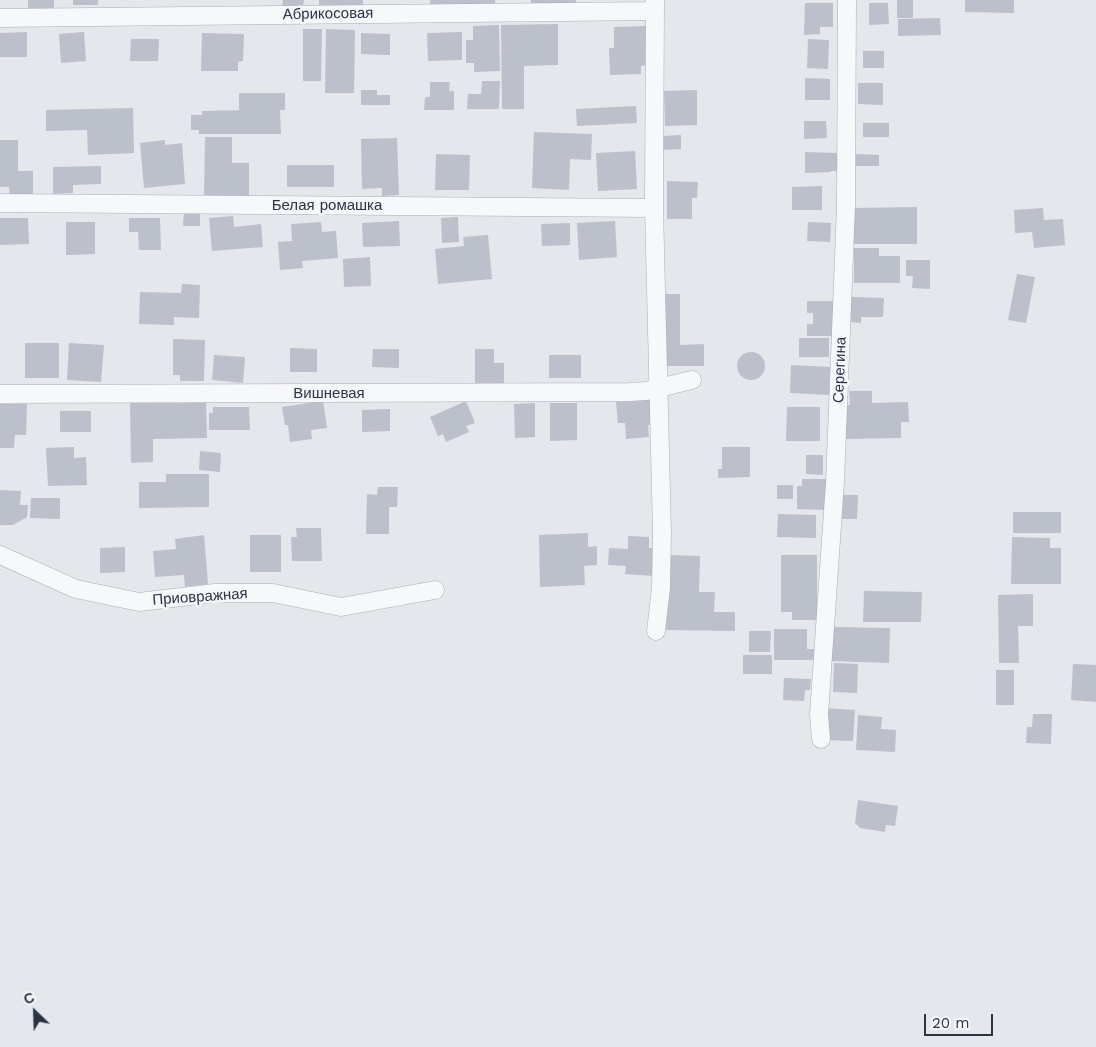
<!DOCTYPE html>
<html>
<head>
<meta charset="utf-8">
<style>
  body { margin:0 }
  #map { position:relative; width:1096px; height:1047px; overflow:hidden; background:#e4e7ec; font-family:"Work Sans",sans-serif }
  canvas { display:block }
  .north { position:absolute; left:10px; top:987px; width:50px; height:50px; -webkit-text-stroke:4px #f4f6f9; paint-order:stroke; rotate:336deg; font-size:14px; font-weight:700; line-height:20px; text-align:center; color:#2b3445 }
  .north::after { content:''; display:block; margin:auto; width:18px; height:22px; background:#2b3445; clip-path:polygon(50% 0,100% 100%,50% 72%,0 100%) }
  .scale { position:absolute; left:924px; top:1014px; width:69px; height:22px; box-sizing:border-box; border:2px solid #2b3445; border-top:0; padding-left:6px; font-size:15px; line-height:18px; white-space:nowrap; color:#2b3445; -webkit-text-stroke:4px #f4f6f9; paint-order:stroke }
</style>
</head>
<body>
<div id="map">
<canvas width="1096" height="1047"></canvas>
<div class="north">С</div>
<div class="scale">20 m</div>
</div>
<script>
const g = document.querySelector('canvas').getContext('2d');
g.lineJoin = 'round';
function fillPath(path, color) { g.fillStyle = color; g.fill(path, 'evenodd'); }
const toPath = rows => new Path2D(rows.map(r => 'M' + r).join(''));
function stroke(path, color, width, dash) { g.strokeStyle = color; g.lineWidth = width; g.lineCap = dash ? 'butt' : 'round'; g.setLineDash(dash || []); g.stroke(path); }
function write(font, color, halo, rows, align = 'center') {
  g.font = font + ' "Work Sans",sans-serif'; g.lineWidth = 5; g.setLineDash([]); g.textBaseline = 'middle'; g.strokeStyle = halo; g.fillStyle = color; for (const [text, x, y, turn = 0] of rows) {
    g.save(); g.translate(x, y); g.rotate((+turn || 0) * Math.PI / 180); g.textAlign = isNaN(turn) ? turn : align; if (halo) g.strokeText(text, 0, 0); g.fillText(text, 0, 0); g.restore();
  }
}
fillPath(toPath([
  [28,0,54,0,54,8,28,8],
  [73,0,98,0,98,5,73,5],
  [283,0,304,0,302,9,282,7],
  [319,0,363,0,363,11,319,10],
  [430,0,495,0,495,6,430,7],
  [531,0,576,0,576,7,531,8],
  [897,0,913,0,913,18,897,18],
  [965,0,1014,0,1014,13,965,12],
  [805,3,833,3,833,27,820,27,820,34,804,35],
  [869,3,888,3,889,24,869,25],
  [940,18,941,35,898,36,898,19],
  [558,24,558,65,524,66,524,109,502,109,501,25],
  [499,25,500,71,474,72,474,63,466,63,466,40,473,40,473,26],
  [646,26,647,65,641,66,641,74,610,75,609,48,614,48,614,27],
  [303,29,322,29,321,81,303,81],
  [326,29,355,30,354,93,325,93],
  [27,32,27,57,0,57,0,33],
  [84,32,86,61,61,63,59,34],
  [462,32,462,60,428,61,427,33],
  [202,33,244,34,243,61,238,62,238,71,201,71],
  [361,33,390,34,390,55,361,54],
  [131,39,159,39,158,61,130,61],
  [808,39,829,40,828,69,807,68],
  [863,51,884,51,884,68,863,68],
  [805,78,830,79,830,100,805,100],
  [482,81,500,81,499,109,467,109,468,94,481,94],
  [430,82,450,82,449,91,454,91,454,110,424,110,425,97,430,97],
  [858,83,883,83,883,105,858,104],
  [361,90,377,90,377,95,390,95,390,105,361,105],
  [697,90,697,125,665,126,664,91],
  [239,93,285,93,285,110,280,110,281,134,199,134,199,130,191,130,191,115,202,115,202,111,249,110,239,110],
  [636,106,637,123,577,126,576,109],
  [133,108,134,153,88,155,87,130,46,131,46,110],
  [804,121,826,121,827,138,804,139],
  [863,123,889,123,889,137,863,137],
  [534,132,592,134,591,160,570,159,569,190,532,188],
  [681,135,681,149,662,150,662,136],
  [205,137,232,137,232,163,249,163,249,200,204,200],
  [397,138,399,195,382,196,382,188,362,189,361,139],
  [0,140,18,140,18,171,33,171,33,195,10,196,9,187,0,187],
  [165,140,165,145,182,143,185,184,144,188,140,143],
  [635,151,637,189,598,191,596,153],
  [805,152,837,153,837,171,831,171,831,172,805,173],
  [436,154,470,155,469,190,435,190],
  [856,154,879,155,879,166,856,166],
  [287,165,334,165,334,187,287,187],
  [101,166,101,184,73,185,73,193,53,194,53,167],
  [667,181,698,182,697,198,692,198,692,219,667,219],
  [822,186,822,210,792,210,792,187],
  [917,207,917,244,852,244,852,208],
  [1043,208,1044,220,1063,219,1065,245,1034,248,1032,232,1015,233,1014,210],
  [184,210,200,210,200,226,183,226],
  [233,216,234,227,261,224,263,247,212,251,209,218],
  [458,217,459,242,442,243,441,218],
  [0,218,28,218,29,244,0,245],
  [129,218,160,218,161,250,139,250,138,232,129,232],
  [399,221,400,246,363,247,362,223],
  [615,221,617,257,579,260,577,223],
  [66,222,95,222,95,254,66,255],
  [321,222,322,232,336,231,338,258,302,261,303,268,280,270,278,242,292,241,291,224],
  [808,222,831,223,830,242,807,241],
  [570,223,570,245,542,246,541,224],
  [488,235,492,279,438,284,435,249,464,246,463,237],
  [854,248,879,248,879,256,900,256,900,283,854,283],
  [370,257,371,286,344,287,343,259],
  [906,260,930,260,930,289,912,288,913,276,906,276],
  [1017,274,1035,277,1026,323,1008,320],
  [182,284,200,285,199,318,174,317,174,325,139,324,140,292,181,293],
  [665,294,680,294,680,345,704,344,704,366,665,366],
  [851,297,884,298,883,317,861,317,861,323,851,322],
  [807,301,834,301,834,336,807,336,807,324,813,324,813,313,807,313],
  [799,338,829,338,829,357,799,357],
  [173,339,205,340,204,381,180,381,180,375,173,375],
  [25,343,59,343,59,378,25,378],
  [69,343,104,345,101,382,67,380],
  [290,348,317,349,317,372,290,372],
  [373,349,399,349,399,368,372,367],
  [475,349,494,349,494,363,504,363,504,384,475,384],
  '737 366a14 14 0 1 1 28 0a14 14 0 1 1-28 0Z',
  [214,355,245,357,243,383,212,380],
  [549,355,581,355,581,378,549,378],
  [791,365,830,367,829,395,790,393],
  [849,391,872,391,872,403,908,402,909,422,901,422,901,438,846,439,845,405,850,405],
  [651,400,653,425,648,425,649,437,626,439,625,423,618,423,616,402],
  [323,401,327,428,311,430,312,439,290,442,288,425,285,425,282,407],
  [466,401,475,423,466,426,469,432,446,442,443,434,438,436,430,417],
  [206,402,207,438,153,439,153,462,131,463,130,403],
  [535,403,535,437,515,438,514,404],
  [550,403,577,403,577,440,550,441],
  [0,404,27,404,26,435,15,435,14,448,0,448],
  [213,407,249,407,250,430,209,430,209,413,213,413],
  [787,407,820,407,820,441,786,441],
  [390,409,390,431,362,432,362,410],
  [60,411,91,411,91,432,60,432],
  [74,447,74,458,86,457,87,485,48,486,46,448],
  [722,447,750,447,750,477,718,478,718,469,722,469],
  [200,451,221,453,220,472,199,470],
  [806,455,823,455,823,475,806,474],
  [166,474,209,474,209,507,139,508,139,482,166,482],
  [802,479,827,479,827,510,797,509,797,486,802,486],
  [777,485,793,485,793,499,777,499],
  [378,487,398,487,397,507,389,507,389,534,366,534,367,494,377,495],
  [0,490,21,491,20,505,28,505,27,517,13,525,0,525],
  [839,495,858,495,857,519,838,519],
  [31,498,60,498,60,519,30,518],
  [1013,512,1061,512,1061,533,1013,533],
  [778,514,816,515,816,538,777,537],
  [296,528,321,528,322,561,292,561,291,537,297,537],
  [588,533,588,547,597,546,597,565,584,566,585,585,540,587,539,535],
  [204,535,208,584,185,587,184,575,155,577,153,551,176,549,175,539],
  [250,535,281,535,281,572,250,572],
  [628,536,649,537,649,548,655,548,654,576,625,574,626,566,608,565,609,548,628,549],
  [1012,537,1050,538,1050,548,1061,548,1061,584,1011,584],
  [125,547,125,572,100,573,100,548],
  [667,555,700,556,699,592,715,592,714,612,735,612,735,631,666,630],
  [781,555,817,555,817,620,792,620,792,612,781,612],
  [864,591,922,592,921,622,863,622],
  [1033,594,1033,626,1018,626,1019,663,999,663,998,595],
  [831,627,890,628,889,663,830,661],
  [774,629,807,629,807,649,814,649,814,660,774,660],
  [749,631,771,631,770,652,749,652],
  [743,655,772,655,772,674,743,674],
  [834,663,858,664,857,693,833,692],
  [1073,664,1096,665,1096,702,1071,700],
  [996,670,1014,670,1014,705,996,705],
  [784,678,811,679,810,690,805,690,804,701,783,700],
  [826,708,855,710,853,741,824,740],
  [1033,714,1052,714,1051,744,1026,743,1027,727,1032,727],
  [858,715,882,717,881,729,896,730,895,752,856,750],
  [858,800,898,806,895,826,886,825,885,832,860,828,855,823]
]), '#bbc0ca');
const street = toPath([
  [655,0,654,208,662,532,661,588,656,631],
  [0,18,655,11],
  [0,203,654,208],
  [0,394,630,392,646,391,692,380],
  [0,555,76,589,139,602,215,593,273,593,341,607,435,590],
  [821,739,819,714,835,482,846,206,847,0]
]);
stroke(street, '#a9aeb7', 19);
stroke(street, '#f7f8fa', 18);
write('15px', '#2b3445', '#f4f6f9', [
  ["Абрикосовая",328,14,-1],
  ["Белая ромашка",327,206],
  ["Серегина",840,370,-88],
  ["Вишневая",329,394],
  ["Приовражная",200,597,-4]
]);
</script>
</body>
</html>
